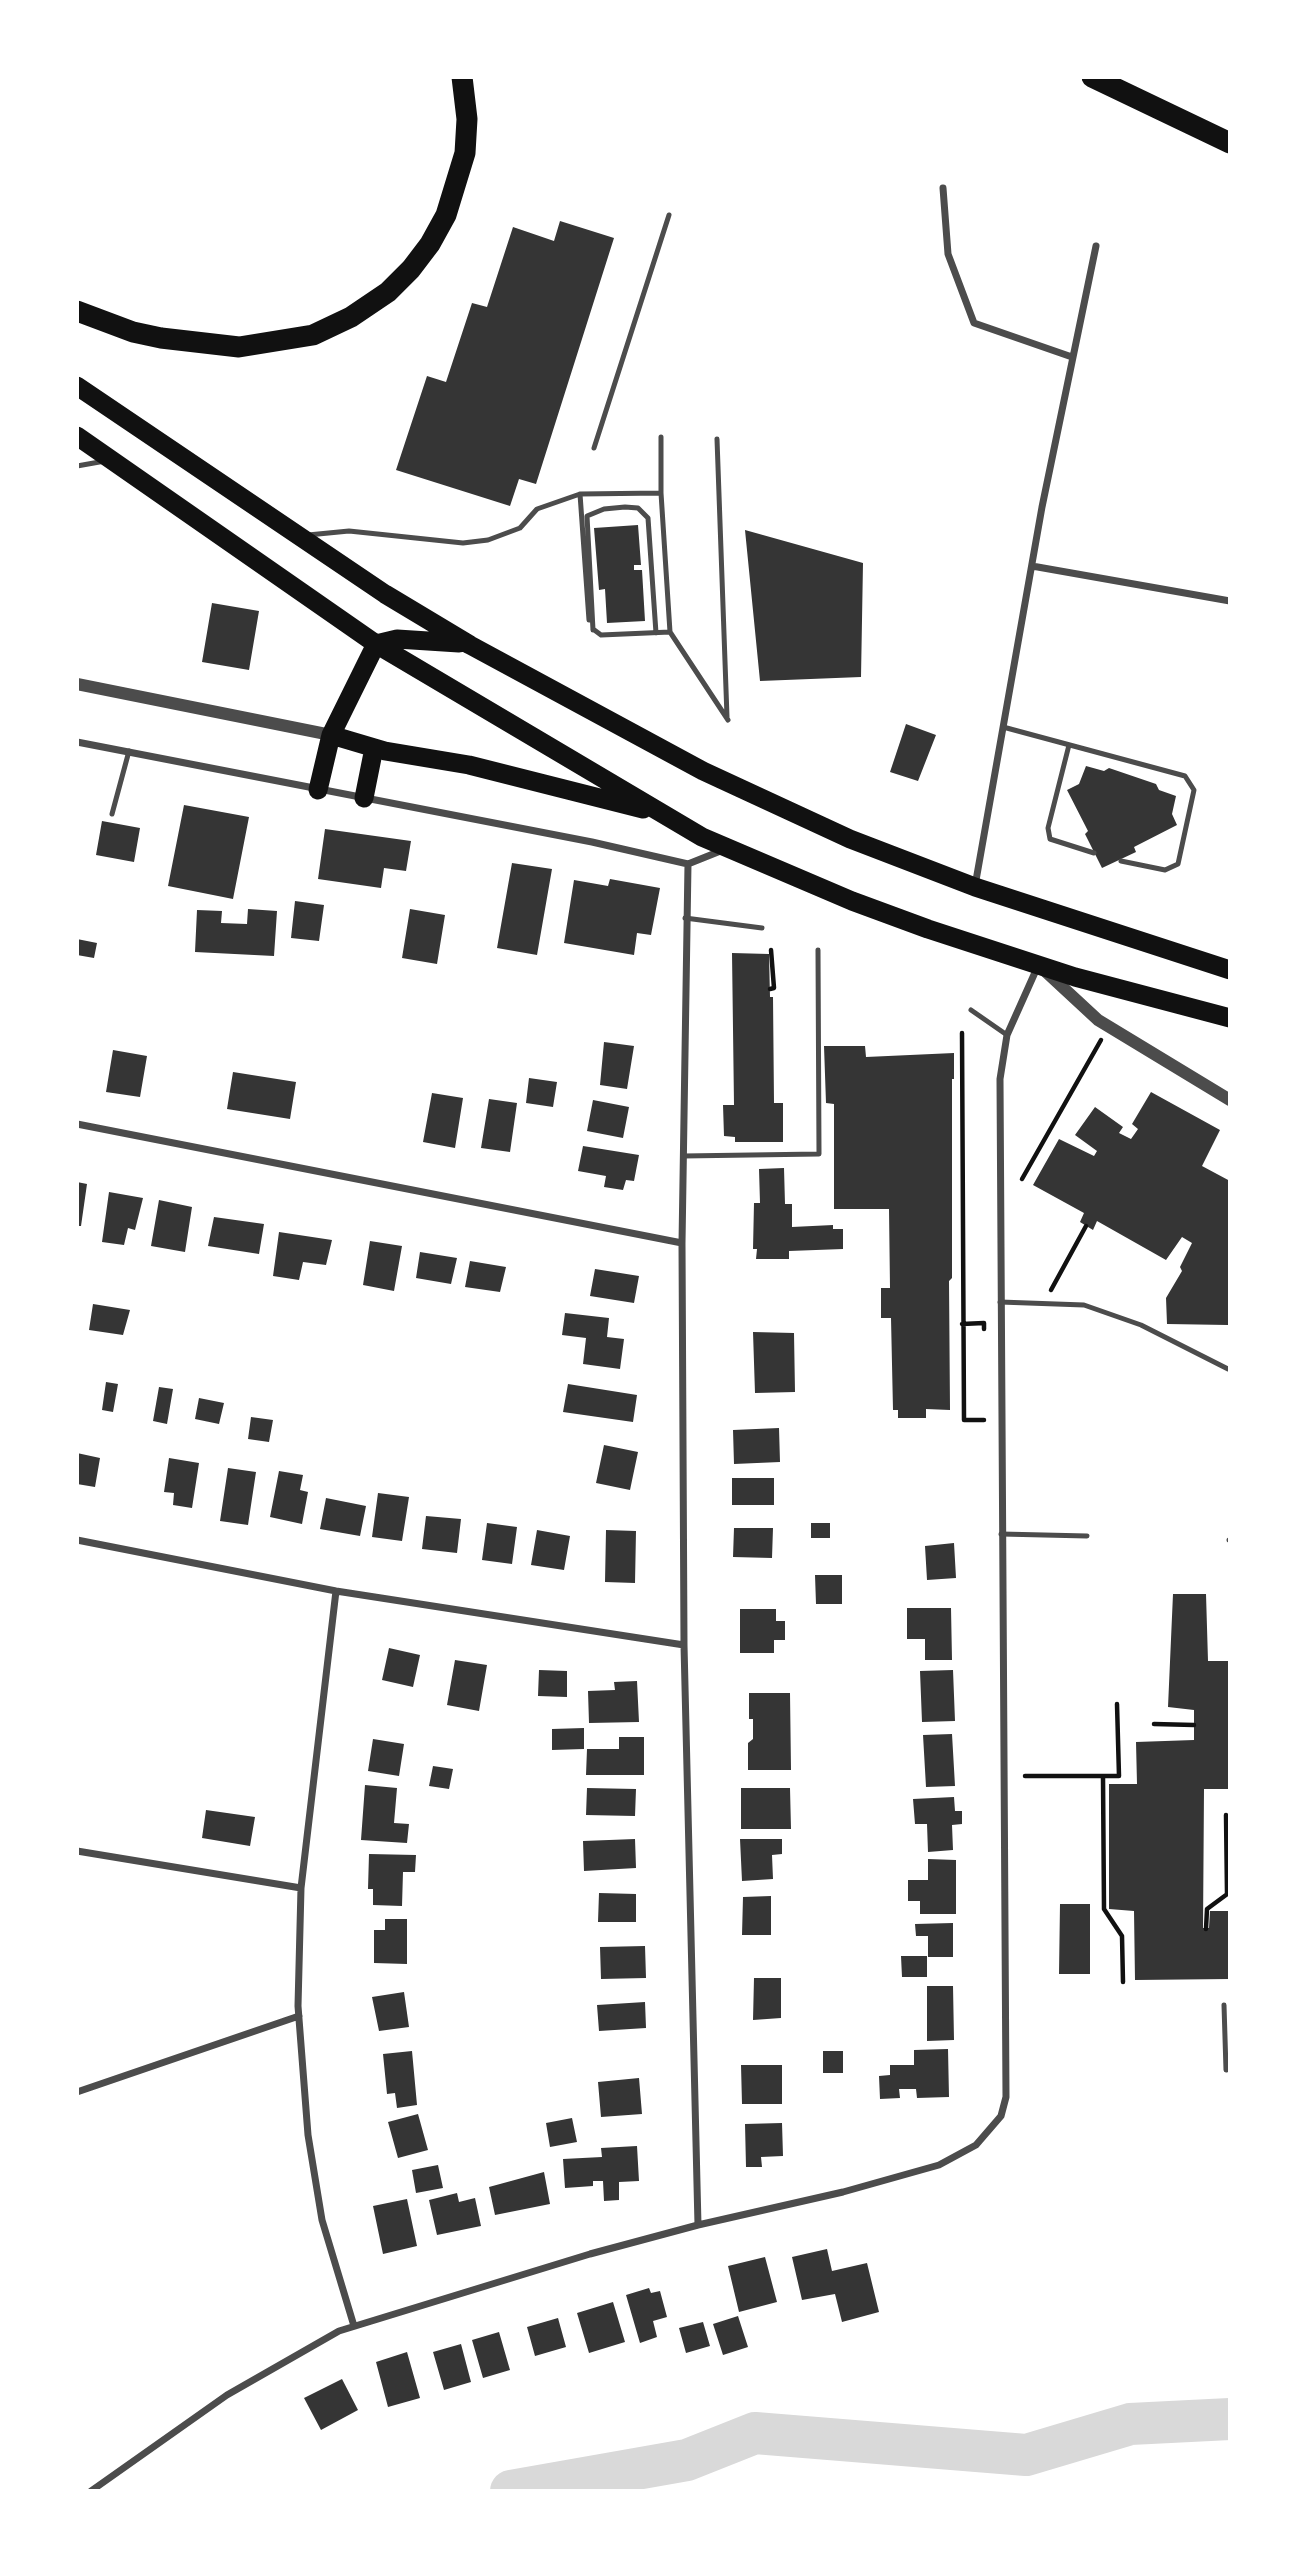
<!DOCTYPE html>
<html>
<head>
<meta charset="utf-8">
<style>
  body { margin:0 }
  #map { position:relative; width:1307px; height:2568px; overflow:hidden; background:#fff; font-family:Figtree,sans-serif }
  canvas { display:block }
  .frame { position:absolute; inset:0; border:79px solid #fff; pointer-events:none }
</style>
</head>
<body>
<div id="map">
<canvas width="1307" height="2568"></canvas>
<div class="frame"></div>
</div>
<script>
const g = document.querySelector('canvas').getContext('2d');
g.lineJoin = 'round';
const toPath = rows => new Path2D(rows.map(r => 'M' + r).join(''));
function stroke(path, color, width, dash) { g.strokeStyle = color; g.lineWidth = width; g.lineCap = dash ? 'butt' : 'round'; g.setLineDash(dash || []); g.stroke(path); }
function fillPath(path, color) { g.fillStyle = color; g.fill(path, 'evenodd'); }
stroke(toPath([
  [511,2491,687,2460,755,2433,1026,2455,1130,2424,1230,2419]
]), '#d9d9d9', 42);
fillPath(toPath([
  [560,221,614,238,536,484,519,479,510,506,396,470,427,376,446,382,472,303,487,307,513,227,554,241],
  [638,525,641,565,634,565,634,570,642,570,645,621,607,623,605,589,599,590,594,528],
  [745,530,863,563,861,677,760,681],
  [212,603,259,611,249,670,202,662],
  [906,724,936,735,918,781,890,772],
  [1086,766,1104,771,1109,768,1156,784,1159,790,1176,796,1172,814,1177,825,1134,847,1136,852,1102,868,1085,834,1088,831,1067,790,1079,784],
  [184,805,249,817,233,899,168,886],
  [102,821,140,828,134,862,96,855],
  [325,829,411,841,406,871,384,868,381,888,318,879],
  [512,863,552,869,537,955,497,948],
  [610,879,660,888,651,935,637,933,634,955,564,943,574,880,608,886],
  [295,901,324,905,319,941,291,938],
  [248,909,277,911,274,956,195,952,197,910,222,911,221,923,247,924],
  [410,909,445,915,437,964,402,958],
  [77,939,97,943,94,958,77,955],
  [732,953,769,954,770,997,773,997,774,1103,783,1103,783,1142,735,1142,735,1137,724,1136,723,1105,734,1105],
  [604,1042,634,1046,627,1089,600,1085],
  [824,1046,865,1046,866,1057,954,1053,954,1079,952,1079,952,1278,949,1281,950,1410,926,1409,926,1418,898,1418,898,1410,893,1410,891,1318,881,1318,881,1288,890,1288,889,1209,834,1209,834,1104,826,1103],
  [113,1050,147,1056,140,1097,106,1092],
  [233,1072,296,1082,290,1119,227,1109],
  [529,1078,557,1082,553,1107,526,1103],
  [1151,1092,1220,1130,1202,1166,1230,1181,1228,1325,1167,1324,1166,1298,1182,1271,1180,1267,1192,1243,1182,1237,1166,1260,1097,1221,1093,1230,1080,1222,1084,1213,1033,1185,1059,1139,1094,1156,1097,1151,1075,1135,1095,1107,1123,1127,1119,1133,1131,1139,1138,1129,1132,1124],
  [432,1093,463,1098,455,1148,423,1142],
  [489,1099,517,1103,510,1152,481,1148],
  [593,1100,629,1107,623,1138,587,1131],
  [583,1146,639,1155,634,1181,626,1180,623,1190,604,1187,606,1176,578,1171],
  [784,1168,785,1204,792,1204,792,1227,833,1225,833,1229,843,1229,843,1249,789,1251,789,1259,756,1259,757,1249,753,1249,754,1203,760,1203,759,1169],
  [77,1182,87,1184,81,1226,77,1226],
  [109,1192,143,1198,135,1230,128,1228,124,1245,102,1242],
  [159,1200,192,1207,185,1252,151,1246],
  [214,1217,264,1224,259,1254,208,1246],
  [279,1232,332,1240,326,1265,303,1262,299,1280,273,1276],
  [370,1241,402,1246,394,1291,363,1285],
  [420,1252,457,1258,451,1284,416,1278],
  [470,1261,506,1267,500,1292,465,1287],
  [595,1269,639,1276,634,1303,590,1296],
  [93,1304,130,1310,123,1335,89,1330],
  [565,1313,609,1318,607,1337,624,1339,620,1369,583,1364,586,1338,562,1335],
  [753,1332,794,1333,795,1392,755,1393],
  [106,1382,118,1384,113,1412,102,1410],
  [568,1384,637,1395,633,1422,563,1412],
  [159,1387,173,1389,167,1424,153,1421],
  [199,1398,224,1403,219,1424,195,1419],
  [251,1417,273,1420,269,1442,248,1439],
  [779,1428,780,1462,734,1464,733,1430],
  [604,1445,638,1452,630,1490,596,1483],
  [77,1453,100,1458,95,1487,77,1484],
  [169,1458,199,1463,192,1508,173,1505,174,1493,164,1492],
  [228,1468,256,1472,248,1525,220,1521],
  [279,1471,303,1475,300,1490,308,1492,302,1524,270,1517],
  [732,1478,774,1478,774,1505,732,1505],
  [378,1493,409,1497,402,1541,372,1537],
  [326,1498,366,1506,360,1536,320,1529],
  [426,1516,461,1519,457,1553,422,1549],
  [487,1523,517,1527,512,1564,482,1560],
  [811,1523,830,1523,830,1538,811,1538],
  [734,1528,773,1528,772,1558,733,1557],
  [537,1530,570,1536,564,1570,531,1565],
  [606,1530,636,1531,635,1583,605,1582],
  [954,1543,956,1578,927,1580,925,1546],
  [815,1575,842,1575,842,1604,816,1604],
  [1173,1594,1206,1594,1208,1661,1230,1661,1230,1789,1204,1789,1203,1928,1209,1928,1210,1911,1230,1911,1230,1979,1135,1980,1134,1911,1109,1909,1109,1784,1137,1784,1136,1742,1194,1740,1194,1710,1168,1707],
  [907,1608,951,1608,952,1660,925,1660,925,1639,907,1639],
  [740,1609,776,1609,776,1621,785,1621,785,1640,774,1640,774,1653,740,1653],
  [389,1648,420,1655,413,1687,382,1680],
  [455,1660,487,1665,479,1711,447,1705],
  [539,1670,567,1671,567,1697,538,1696],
  [953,1670,955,1721,922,1722,920,1671],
  [637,1681,639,1722,589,1723,588,1691,615,1690,614,1682],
  [749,1693,790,1693,791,1770,748,1770,748,1743,753,1739,753,1719,749,1719],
  [584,1728,584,1749,552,1750,552,1729],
  [952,1734,955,1786,926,1787,923,1735],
  [619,1737,644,1737,644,1775,586,1775,587,1749,619,1749],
  [373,1739,404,1744,399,1776,368,1771],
  [433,1766,453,1769,449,1789,429,1786],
  [365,1785,397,1788,394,1823,409,1824,407,1843,361,1840],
  [587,1788,636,1789,635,1816,586,1815],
  [741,1788,790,1788,791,1829,741,1829],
  [954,1797,955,1811,962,1811,962,1824,952,1825,953,1850,928,1852,927,1824,915,1824,913,1799],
  [206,1810,255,1817,250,1846,202,1838],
  [635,1839,636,1868,584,1871,583,1841],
  [740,1839,782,1839,782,1854,772,1855,773,1879,742,1881],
  [369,1854,416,1855,415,1872,403,1872,402,1906,373,1905,373,1889,368,1889],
  [928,1859,956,1860,956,1914,920,1914,920,1901,908,1901,908,1880,928,1880],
  [599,1893,636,1894,636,1922,598,1922],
  [771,1896,771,1935,742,1935,743,1897],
  [1060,1904,1090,1904,1090,1974,1059,1974],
  [385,1919,407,1919,407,1964,374,1963,374,1930,385,1930],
  [953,1923,953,1957,928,1957,928,1936,916,1936,915,1924],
  [645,1946,646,1978,601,1979,600,1947],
  [901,1956,927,1956,927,1977,902,1977],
  [754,1978,781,1978,781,2018,753,2020],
  [927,1986,953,1986,954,2040,927,2041],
  [404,1992,409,2027,379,2031,372,1997],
  [645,2002,646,2028,599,2031,597,2005],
  [948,2049,949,2097,917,2098,916,2089,899,2089,900,2098,880,2099,879,2076,890,2075,890,2065,914,2065,914,2050],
  [412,2051,417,2105,397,2108,395,2093,387,2094,383,2054],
  [823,2051,843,2051,843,2073,823,2073],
  [741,2065,782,2065,782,2104,742,2104],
  [639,2078,642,2114,601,2117,598,2082],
  [418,2114,428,2150,398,2158,388,2122],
  [572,2118,577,2142,550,2147,546,2123],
  [782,2123,783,2156,761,2157,762,2167,746,2167,745,2124],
  [637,2146,639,2181,619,2182,619,2200,604,2201,603,2181,593,2181,593,2186,565,2188,563,2159,602,2157,601,2148],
  [438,2165,443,2188,416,2193,412,2170],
  [544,2172,550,2204,495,2215,489,2187],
  [457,2193,459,2202,475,2198,481,2226,437,2235,429,2200],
  [407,2199,417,2246,383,2254,373,2206],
  [827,2249,832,2271,867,2263,879,2312,842,2322,835,2294,802,2300,792,2257],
  [765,2257,777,2302,739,2312,728,2266],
  [649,2288,651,2293,660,2291,667,2317,653,2321,657,2337,640,2343,626,2295],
  [613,2302,625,2342,589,2353,577,2313],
  [738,2316,748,2347,723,2355,713,2324],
  [558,2318,566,2347,535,2356,527,2327],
  [703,2322,710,2346,686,2353,679,2328],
  [499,2332,510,2370,483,2378,472,2340],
  [461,2344,471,2382,444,2390,433,2352],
  [407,2352,420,2398,388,2407,376,2362],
  [342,2379,358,2410,321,2430,304,2398]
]), '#353535');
stroke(toPath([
  [770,989,774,988,771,950],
  [962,1033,964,1420,984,1420],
  [1022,1179,1101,1040],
  [1051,1290,1086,1226],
  [962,1324,984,1323,984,1329],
  [1154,1724,1194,1725],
  [1025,1776,1119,1776,1117,1704],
  [1103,1777,1104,1909,1122,1936,1123,1982],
  [1226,1815,1227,1893],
  [1206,1929,1207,1909,1230,1892]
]), '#111', 4.5);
stroke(toPath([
  [661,437,661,493,670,632,728,720],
  [717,439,727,717],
  [594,448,669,215],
  [77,466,105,461],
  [580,494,589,620],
  [308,535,349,531,463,543,488,540,520,528,537,509,580,494,661,493],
  [593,629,601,635,670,632],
  [593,630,587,516,604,509,625,507,638,508,648,518,656,633],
  [1003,727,1185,776,1194,790,1178,864,1165,870,1121,861],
  [1069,745,1048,828,1050,839,1094,853],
  [112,814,129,751],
  [685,918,762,928],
  [971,1010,1007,1035],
  [683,1156,819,1154,818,950],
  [1000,1302,1084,1305,1141,1325,1228,1369],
  [1001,1534,1087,1536],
  [1229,1540,1230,1540],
  [1224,2005,1226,2070]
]), '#4c4c4c', 5);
stroke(toPath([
  [943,188,948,254,974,323,1072,357],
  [1032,566,1230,601],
  [77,742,592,842,688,864],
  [688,864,682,1243,684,1645,698,2225],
  [688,864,723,850],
  [975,886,1042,507,1096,246],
  [77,1124,682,1243],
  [77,1540,336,1591,684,1645],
  [336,1591,301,1888,298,2006,308,2135,322,2220,354,2326],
  [77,1851,301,1888],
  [77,2092,299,2016],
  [91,2491,227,2395,339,2331,590,2254,698,2225,843,2192,939,2165,976,2145,1001,2116,1006,2097,1000,1079,1007,1035,1037,968]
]), '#4c4c4c', 7);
stroke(toPath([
  [77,684,331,735],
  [1044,970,1098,1020,1230,1100]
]), '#4c4c4c', 12);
stroke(toPath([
  [77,386,385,594,470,645,703,771,850,839,975,887,1230,970],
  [77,436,376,644,702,837,852,901,928,929,1075,977,1230,1018],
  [331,735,385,751,469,765,643,809],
  [318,790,331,735,376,644,397,639,459,643],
  [364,798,374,748]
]), '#111', 19);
stroke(toPath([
  [1092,77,1230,143],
  [77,311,133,332,161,338,239,347,313,335,351,317,388,292,411,269,430,244,446,215,465,153,467,119,462,77]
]), '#111', 21);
</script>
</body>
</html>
